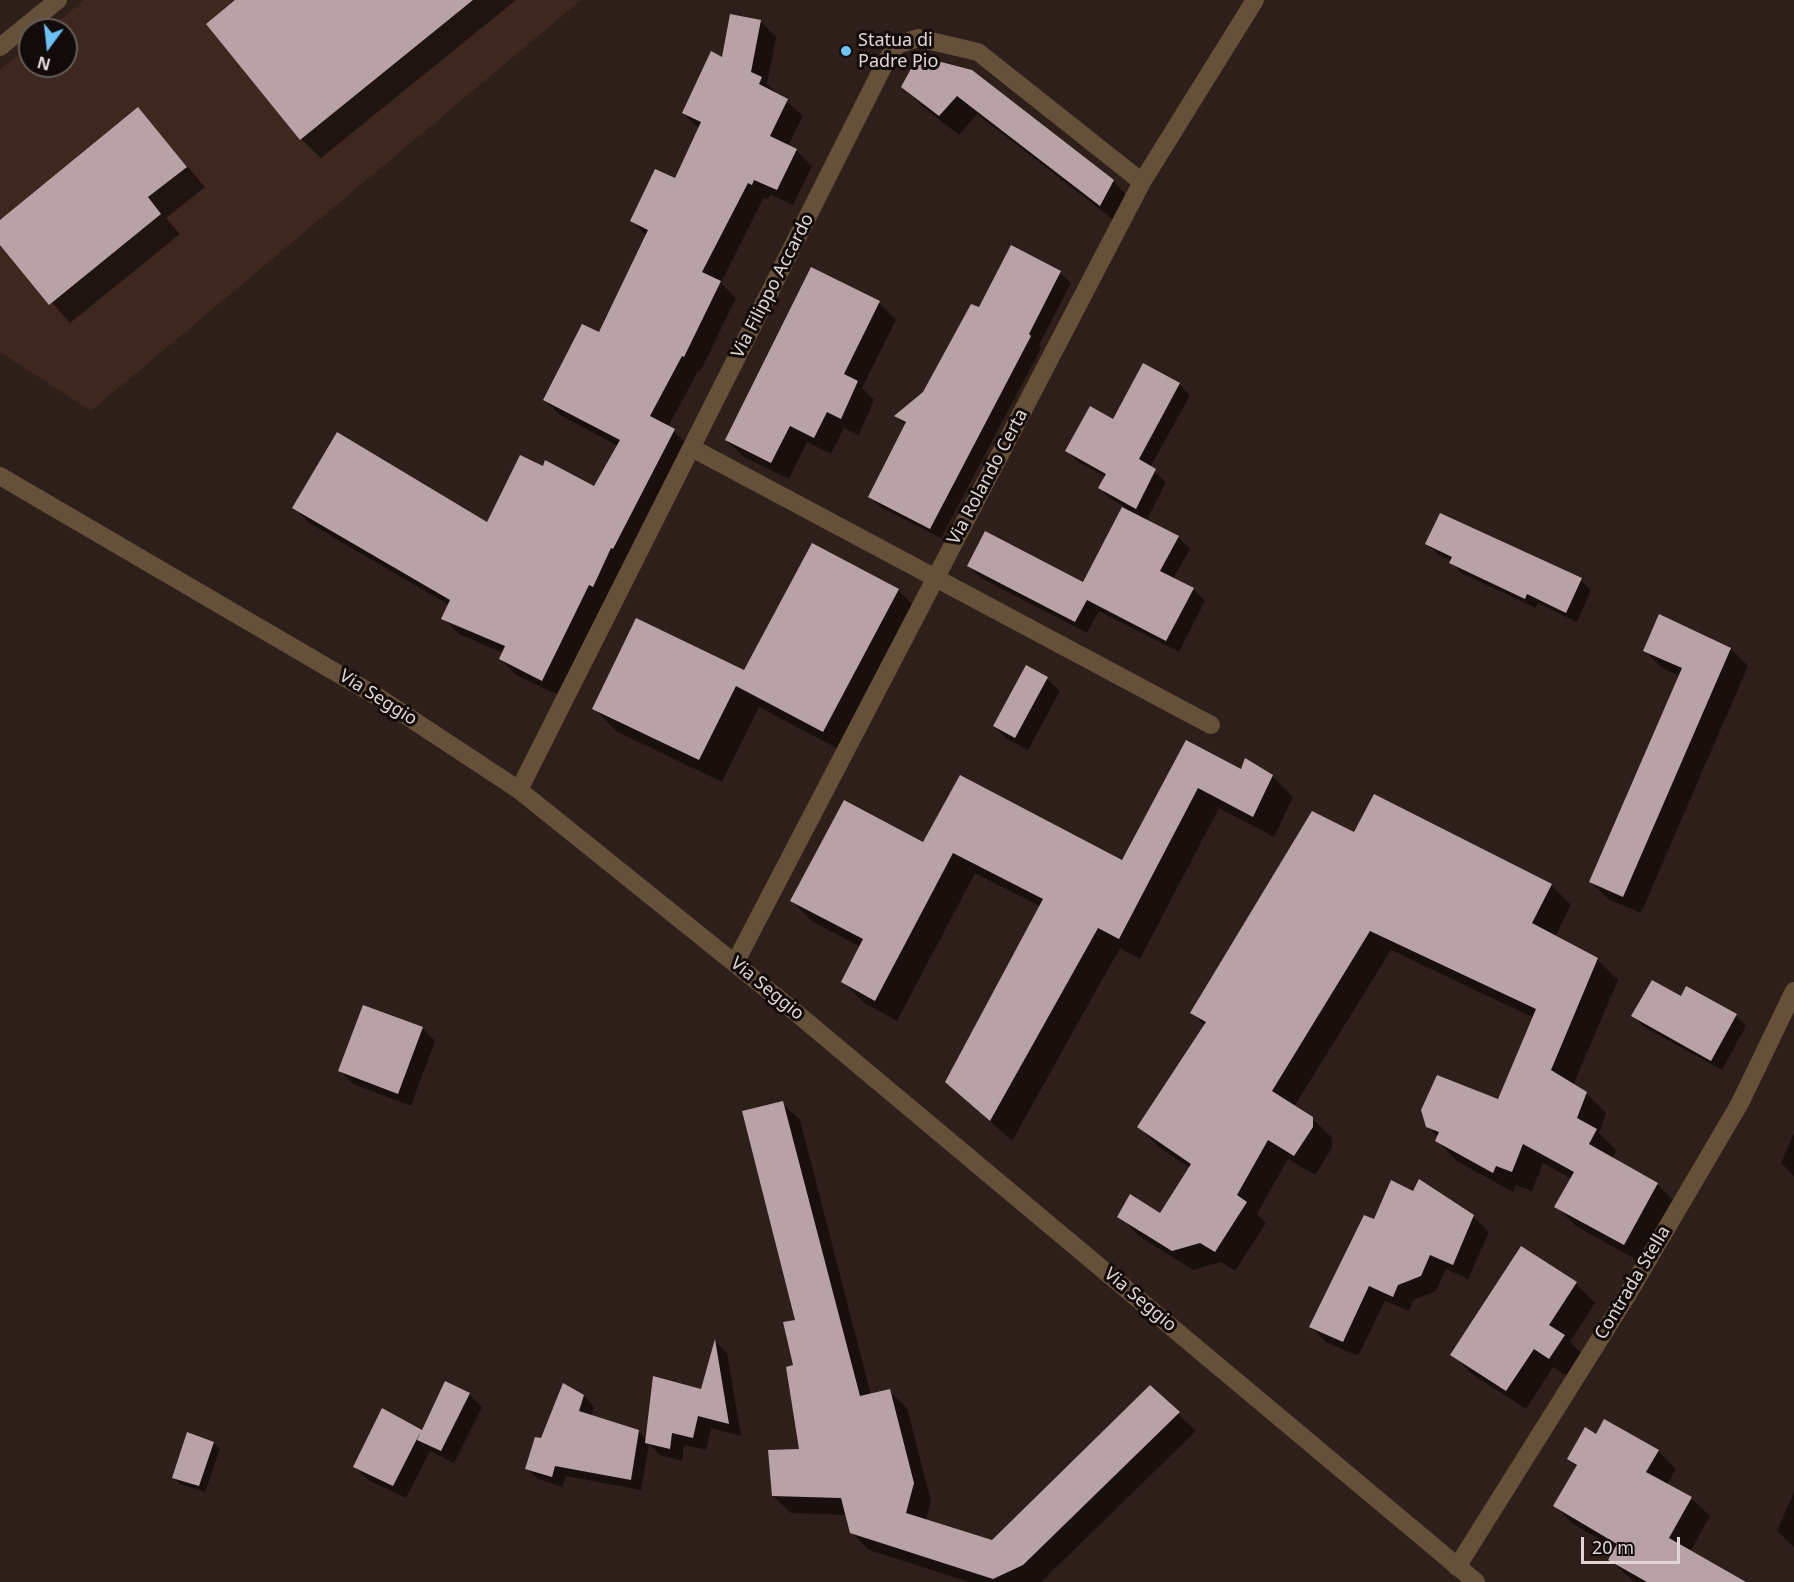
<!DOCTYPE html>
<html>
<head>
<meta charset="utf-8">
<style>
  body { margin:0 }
  #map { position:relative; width:1794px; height:1582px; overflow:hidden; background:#2f1f1a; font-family:"Noto Sans",sans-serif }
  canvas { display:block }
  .north { position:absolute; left:18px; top:18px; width:60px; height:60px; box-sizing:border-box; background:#120b09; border:2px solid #645c59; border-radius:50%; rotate:195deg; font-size:16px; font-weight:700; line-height:24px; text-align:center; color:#e0d5d2 }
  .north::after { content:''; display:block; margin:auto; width:21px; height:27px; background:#6cc3f3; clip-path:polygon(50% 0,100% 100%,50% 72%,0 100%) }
  .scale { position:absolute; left:1581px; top:1537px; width:99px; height:27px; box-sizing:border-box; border:3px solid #e0d5d2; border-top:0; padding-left:8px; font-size:18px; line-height:21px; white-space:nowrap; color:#e0d5d2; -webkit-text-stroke:4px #120b09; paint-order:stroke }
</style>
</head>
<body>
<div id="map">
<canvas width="1794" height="1582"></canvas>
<div class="north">N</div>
<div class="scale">20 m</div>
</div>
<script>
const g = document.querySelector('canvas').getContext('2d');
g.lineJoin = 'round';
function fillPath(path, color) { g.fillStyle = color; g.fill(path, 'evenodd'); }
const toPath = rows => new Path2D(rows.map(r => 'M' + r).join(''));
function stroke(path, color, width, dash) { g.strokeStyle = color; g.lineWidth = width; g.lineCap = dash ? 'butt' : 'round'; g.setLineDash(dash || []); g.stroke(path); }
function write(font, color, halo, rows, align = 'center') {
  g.font = font + ' "Noto Sans",sans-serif'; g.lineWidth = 6; g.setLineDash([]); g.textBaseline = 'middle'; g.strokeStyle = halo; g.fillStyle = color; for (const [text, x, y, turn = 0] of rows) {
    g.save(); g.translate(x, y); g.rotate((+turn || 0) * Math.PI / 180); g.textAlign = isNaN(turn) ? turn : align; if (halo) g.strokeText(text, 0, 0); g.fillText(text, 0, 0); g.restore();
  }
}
fillPath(toPath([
  [84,0,581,0,91,411,0,352,0,69,30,45,30,66,66,66,66,30,48,30]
]), '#3d271f');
fillPath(toPath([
  [238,0,516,0,321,158,301,139],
  [760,21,776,37,767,84,803,116,788,146,797,151,812,166,793,205,770,194,768,199,764,197,721,283,736,298,700,372,698,371,668,427,690,446,558,695,516,675,501,659,503,653,459,634,443,618,449,605,309,523,294,507,488,524,594,488,618,446,560,415,544,400,599,334,647,236,632,221,676,180,699,129,683,113,723,59],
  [918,58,1113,181,1132,201,1119,224,977,114,959,135,922,106,903,87],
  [138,109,205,187,166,218,180,234,70,323,0,243,0,222],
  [1060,273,1071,283,1039,345,1041,348,941,538,880,507,870,497,906,426,896,416,925,393,980,309],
  [879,303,896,320,862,388,874,400,859,435,844,428,831,454,807,442,789,479,744,457,726,440],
  [1179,384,1190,395,1150,468,1166,482,1146,521,1178,537,1190,549,1173,579,1193,589,1205,601,1179,652,1099,611,1087,633,981,578,969,566,1083,584,1124,506,1110,499,1100,488,1106,477,1078,462,1067,451],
  [1427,544,1581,580,1591,590,1577,622,1538,603,1536,608,1461,573,1451,561,1438,554],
  [898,590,921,613,846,753,759,707,722,782,616,731,594,708,745,673],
  [1731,649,1748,666,1641,913,1608,899,1591,882,1680,676,1662,668,1645,651],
  [1047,679,1060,691,1028,750,1007,739,994,726],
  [1186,742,1242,771,1272,776,1293,797,1274,837,1219,808,1140,959,1120,948,1012,1141,946,1081,1040,906,975,873,897,1021,864,1003,843,982,861,947,813,922,792,901,924,844,1123,862],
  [1354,834,1551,885,1571,905,1555,937,1598,960,1618,980,1573,1085,1586,1093,1606,1113,1599,1133,1616,1150,1612,1159,1657,1184,1677,1204,1644,1264,1576,1226,1556,1206,1572,1179,1543,1163,1532,1191,1516,1185,1513,1192,1457,1161,1437,1141,1438,1137,1427,1126,1499,1101,1534,1018,1391,950,1294,1107,1312,1118,1332,1138,1332,1148,1315,1175,1288,1159,1257,1214,1266,1223,1235,1271,1221,1262,1193,1270,1139,1236,1119,1216,1160,1215,1190,1168,1159,1147,1139,1127,1205,1026,1192,1012],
  [1681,999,1736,1016,1746,1026,1722,1070,1644,1027,1633,1016],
  [422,1028,435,1041,411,1106,353,1084,340,1071],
  [782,1103,800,1120,871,1395,889,1391,907,1408,931,1501,926,1521,992,1542,1150,1387,1196,1431,1041,1582,969,1582,869,1550,851,1532,847,1515,791,1513,773,1496,801,1450,795,1366,797,1321],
  [1794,1133,1794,1176,1781,1163],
  [1419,1181,1474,1217,1489,1232,1468,1279,1446,1269,1436,1291,1413,1300,1409,1311,1385,1301,1358,1356,1326,1342,1311,1327,1375,1221,1414,1193],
  [1576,1284,1595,1303,1570,1342,1583,1355,1569,1377,1553,1367,1526,1409,1472,1374,1452,1354],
  [716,1342,727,1353,741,1436,711,1428,706,1450,684,1445,682,1461,660,1455,649,1444,641,1490,566,1476,562,1487,538,1479,527,1469,541,1440,584,1396,594,1407,591,1416,638,1431,647,1440,702,1391],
  [469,1394,482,1407,454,1463,430,1451,406,1498,368,1480,355,1467,382,1410,422,1432],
  [188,1434,214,1443,220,1449,205,1492,180,1484,174,1478],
  [1596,1436,1658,1451,1676,1469,1667,1485,1691,1498,1710,1516,1690,1552,1743,1582,1635,1582,1610,1560,1616,1549,1573,1524,1555,1506,1577,1467,1569,1459],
  [1794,1492,1794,1547,1777,1531]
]), '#0007');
fillPath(toPath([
  [235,0,473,0,300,140,206,24],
  [730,14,761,20,751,72,762,77,759,84,788,99,770,136,797,149,777,190,754,180,752,185,748,183,702,272,721,281,684,357,682,356,650,416,675,429,613,549,611,548,593,587,589,585,542,681,499,659,505,646,441,619,450,600,292,508,337,432,487,522,520,455,543,466,545,460,594,486,620,440,543,400,582,324,599,332,648,230,630,221,655,169,675,178,701,122,682,113,711,51,722,57],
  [918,56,972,70,1114,180,1100,206,957,96,939,116,901,87],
  [138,107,187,167,148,197,161,214,49,305,0,245,0,220],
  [1011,245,1061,271,1029,334,1031,336,930,529,868,497,906,422,894,416,923,392,971,304,979,307],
  [811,267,880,301,844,374,858,381,841,419,827,412,814,438,790,426,771,463,725,440],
  [1143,363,1180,383,1139,459,1156,469,1136,509,1098,488,1106,474,1065,451,1090,406,1113,419],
  [1122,507,1179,536,1160,571,1194,588,1166,641,1087,600,1075,622,967,566,985,531,1083,582],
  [1440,513,1582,578,1566,613,1527,594,1525,599,1449,563,1452,557,1425,544],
  [812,543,899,589,823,732,736,686,699,760,592,709,636,618,744,670,736,685],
  [1659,614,1731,648,1623,897,1589,882,1682,668,1643,651],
  [1026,665,1048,677,1015,738,993,726],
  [1186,740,1241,769,1245,758,1273,775,1253,817,1198,788,1119,939,1098,928,990,1121,945,1082,1043,899,953,853,875,1001,841,982,863,939,790,901,844,800,923,842,960,775,1122,860],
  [1374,794,1552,884,1532,923,1598,958,1551,1070,1587,1092,1577,1118,1597,1129,1589,1144,1658,1183,1624,1245,1554,1207,1574,1172,1523,1144,1512,1172,1496,1166,1493,1173,1435,1141,1439,1132,1426,1127,1421,1110,1437,1075,1498,1099,1536,1009,1370,931,1272,1091,1313,1117,1313,1127,1294,1156,1268,1140,1237,1195,1247,1202,1215,1252,1200,1243,1172,1251,1117,1217,1130,1194,1160,1213,1191,1164,1137,1127,1206,1022,1190,1013,1312,811,1354,832],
  [1652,980,1681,996,1686,986,1737,1014,1711,1061,1631,1016],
  [363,1005,423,1027,398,1094,338,1071],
  [783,1101,860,1396,890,1389,914,1483,906,1513,992,1540,1150,1385,1180,1412,1023,1565,993,1579,850,1533,841,1498,772,1496,768,1450,799,1449,786,1367,793,1365,783,1322,795,1320,742,1111],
  [1419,1179,1474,1215,1453,1265,1430,1255,1421,1276,1398,1285,1393,1297,1369,1286,1343,1342,1309,1327,1364,1215,1374,1219,1391,1180,1413,1191],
  [1521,1246,1577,1282,1549,1325,1565,1335,1549,1359,1534,1349,1506,1391,1450,1355],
  [715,1339,729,1424,698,1416,693,1438,672,1433,670,1449,645,1443,653,1376,701,1389],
  [445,1381,470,1393,441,1451,417,1440,421,1431,393,1486,353,1467,382,1408,422,1430],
  [563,1383,584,1395,579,1411,639,1430,631,1480,555,1466,552,1477,525,1469,535,1437,541,1438],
  [1604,1419,1659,1450,1646,1472,1692,1497,1669,1538,1746,1582,1647,1582,1608,1560,1617,1544,1553,1506,1577,1465,1567,1459,1585,1427,1596,1434],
  [187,1432,214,1442,199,1486,172,1478]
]), '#b8a2a6');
stroke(toPath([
  [0,47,58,0],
  [692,448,1211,725],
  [0,476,378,697,519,790,794,1011,1476,1582],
  [519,790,885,63,897,45,918,38,978,52,1142,182],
  [735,963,1142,182,1255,0],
  [1457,1567,1628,1294,1740,1103,1794,991]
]), '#655139', 18);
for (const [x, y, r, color] of [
  [846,51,6,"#6cc3f3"]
]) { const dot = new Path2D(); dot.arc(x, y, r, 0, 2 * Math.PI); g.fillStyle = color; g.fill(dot); stroke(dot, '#120b09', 2); }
write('18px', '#e0d5d2', '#120b09', [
  ["Statua di",858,41],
  ["Padre Pio",858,62]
], 'left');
write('18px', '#e0d5d2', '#120b09', [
  ["Via Filippo Accardo",773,286,-63],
  ["Via Rolando Certa",988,477,-62],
  ["Via Seggio",378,698,32],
  ["Via Seggio",767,989,39],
  ["Contrada Stella",1633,1283,-59],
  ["Via Seggio",1140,1300,40]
]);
</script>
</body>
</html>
